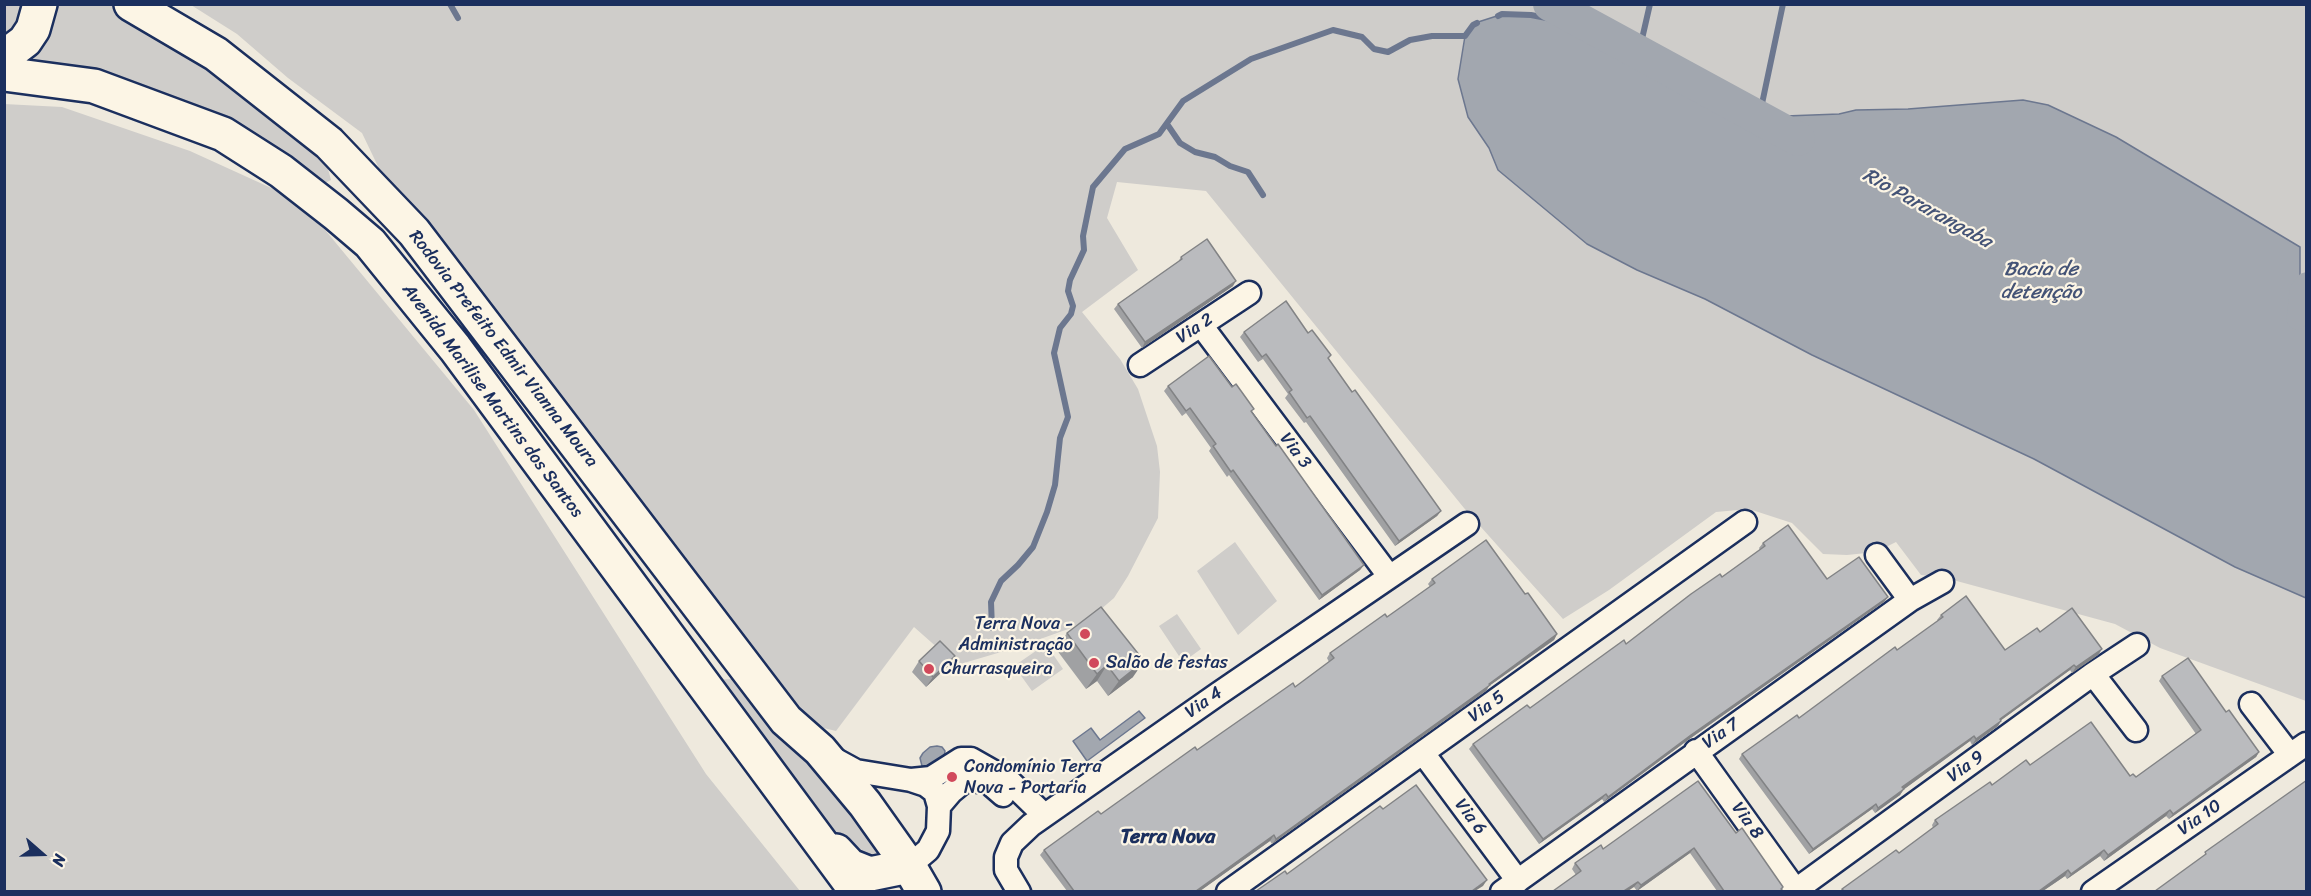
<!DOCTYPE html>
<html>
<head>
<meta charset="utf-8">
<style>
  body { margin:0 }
  #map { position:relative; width:2311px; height:896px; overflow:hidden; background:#eee9dd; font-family:Sriracha,sans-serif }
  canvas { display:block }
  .frame { position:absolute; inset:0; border:6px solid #1b2f5e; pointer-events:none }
  .north { position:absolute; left:12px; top:824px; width:60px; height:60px; -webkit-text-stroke:4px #fcf5e5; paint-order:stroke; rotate:110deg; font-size:16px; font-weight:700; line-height:24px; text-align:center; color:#1b2f5e }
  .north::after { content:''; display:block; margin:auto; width:21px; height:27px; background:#1b2f5e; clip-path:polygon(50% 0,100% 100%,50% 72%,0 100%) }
</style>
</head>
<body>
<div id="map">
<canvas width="2311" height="896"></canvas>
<div class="frame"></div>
<div class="north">N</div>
</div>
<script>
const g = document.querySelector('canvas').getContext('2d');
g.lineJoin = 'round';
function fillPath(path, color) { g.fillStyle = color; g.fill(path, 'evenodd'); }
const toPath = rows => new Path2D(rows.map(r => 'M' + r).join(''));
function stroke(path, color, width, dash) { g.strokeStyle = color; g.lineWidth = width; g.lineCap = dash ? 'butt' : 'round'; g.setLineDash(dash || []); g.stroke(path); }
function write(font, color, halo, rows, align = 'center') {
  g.font = font + ' Sriracha,sans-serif'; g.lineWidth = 4.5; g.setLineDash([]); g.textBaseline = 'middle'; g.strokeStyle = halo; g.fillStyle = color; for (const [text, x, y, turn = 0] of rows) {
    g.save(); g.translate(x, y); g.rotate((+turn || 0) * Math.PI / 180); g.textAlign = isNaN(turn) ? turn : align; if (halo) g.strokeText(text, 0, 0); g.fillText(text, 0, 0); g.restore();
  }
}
fillPath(toPath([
  [4,5,125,5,214,57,328,169,331,180,323,184,222,136,5,74],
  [191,5,2306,5,2306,408,1758,117,2022,261,2306,410,2306,701,2160,648,2115,624,1942,577,1921,575,1896,542,1876,552,1847,555,1823,554,1792,523,1749,509,1716,512,1609,590,1563,619,1464,508,1206,191,1117,182,1107,218,1138,270,1082,312,1120,359,1138,389,1157,446,1160,472,1158,518,1128,576,1114,598,1093,616,1071,628,1018,647,957,665,914,627,836,731,787,719,408,229,362,133,288,78,237,34],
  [4,104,62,107,190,151,302,202,474,410,706,774,800,891,5,891],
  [1235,542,1277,601,1238,635,1197,571],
  [1177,614,1201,649,1183,662,1159,626],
  [1046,644,1063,669,1032,691,1014,666],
  [733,679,753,696,824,765,891,858,857,857,804,798,712,680]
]), '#cfcdca');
const water = toPath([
  [1503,14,1531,15,1593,27,1759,117,1839,114,1856,110,1908,109,2023,100,2048,105,2116,137,2300,247,2300,291,2306,310,2306,598,2235,567,2034,459,1812,355,1705,299,1637,270,1587,244,1498,170,1489,148,1468,117,1458,79,1465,36,1475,23,1503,14],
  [1139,711,1145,718,1087,761,1073,741,1091,728,1100,740,1139,711],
  [937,746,942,747,945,751,944,757,928,767,922,766,920,758,923,753,930,747,937,746]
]);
fillPath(water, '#a2a7af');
stroke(water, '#6c778f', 1.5);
stroke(toPath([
  [450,4,458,18],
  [1498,16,1502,14,1531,15,1593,27],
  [1639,52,1650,4],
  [1759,118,1783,4],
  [1167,124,1180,143,1195,152,1215,157,1230,166,1248,172,1263,195],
  [992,628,991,602,1001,581,1018,565,1033,547,1047,512,1055,485,1060,438,1068,417,1054,353,1060,328,1071,314,1073,306,1068,291,1070,280,1084,250,1083,236,1093,187,1125,149,1159,134,1183,101,1251,59,1333,30,1362,37,1374,49,1388,52,1410,40,1432,36,1465,36,1473,25,1477,23]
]), '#6c778f', 6);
stroke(toPath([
  [2297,319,2300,291,2306,283]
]), '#a2a7af', 21);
stroke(toPath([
  [1550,4,1798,139]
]), '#a2a7af', 34);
const minor = toPath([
  [1201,325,1389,576],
  [1140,365,1249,293],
  [1877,555,1910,600],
  [2093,674,2136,730],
  [2251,704,2290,755],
  [1696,751,1797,892],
  [1423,753,1518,881],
  [834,759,856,771,911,780,926,785,935,792,939,806,938,831,928,850,909,866],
  [911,780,931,778,961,759,971,759,1008,780,1044,815],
  [939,806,951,792,963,782,971,780,988,782,1003,795],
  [1796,890,2093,674,2137,645],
  [1019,892,1006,870,1006,857,1012,843,1031,825,1218,694,1467,524],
  [1228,892,1745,522],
  [1502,892,1910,600,1942,582],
  [2093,892,2306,744]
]);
const primary = toPath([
  [131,4,216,54,329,143,414,232,786,720,820,750,865,804,909,866,924,892],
  [4,57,25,41,33,29,40,4],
  [4,74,94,86,223,134,281,171,336,214,370,243,455,348,857,892],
  [836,851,850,866,870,874,909,866]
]);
stroke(minor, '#1b2f5e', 27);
stroke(primary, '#1b2f5e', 38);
stroke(minor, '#fcf5e5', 22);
stroke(primary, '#fcf5e5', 33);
fillPath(toPath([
  [1181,257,1233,286,1142,348,1114,309,1118,304,1178,262],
  [1244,332,1308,333,1328,359,1441,511,1437,516,1395,546,1306,422,1304,423,1285,398,1288,394,1263,359,1258,362,1240,337],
  [1168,386,1232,387,1364,565,1360,570,1319,600,1229,475,1227,477,1209,451,1211,448,1186,413,1182,416,1164,391],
  [1763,543,1827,579,1888,597,1884,602,1688,740,1604,802,1602,799,1539,844,1469,749,1473,744,1530,708,1626,644,1760,550,1759,548],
  [1432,579,1525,594,1557,634,1554,640,1489,686,1486,691,1272,844,1270,841,1200,891,1067,891,1040,855,1044,850,1101,814,1197,750,1295,687,1329,662,1327,658,1330,653,1387,617,1430,587,1428,584],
  [1941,615,2005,650,2040,632,2102,649,2098,655,2072,673,2070,670,2001,720,1998,726,1972,745,1970,741,1904,789,1900,795,1875,813,1872,809,1809,854,1739,759,1742,754,1799,718,1897,650,1938,621,1937,620],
  [1067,633,1133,677,1108,696,1097,681,1086,689,1056,649],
  [955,656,947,667,926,687,912,672,919,661],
  [2162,676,2226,712,2259,752,2256,757,2169,819,2166,816,2104,861,2100,856,2067,879,2065,876,2043,891,1840,891,1842,889,1899,853,1933,828,1932,825,1935,820,1992,785,2030,765,2130,776,2136,777,2196,734,2159,681],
  [1736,833,1783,887,1782,890,1783,891,1717,891,1690,853,1637,891,1634,887,1576,875,1572,869,1575,863,1603,849]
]), '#a0a1a3');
fillPath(toPath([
  [1236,281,1233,286,1142,348,1145,342],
  [1441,511,1437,516,1395,546,1399,541],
  [1364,565,1360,570,1319,600,1322,595],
  [1888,597,1884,602,1688,740,1604,802,1608,797,1691,735],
  [1557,634,1554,640,1489,686,1486,691,1272,844,1276,839],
  [2102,649,2098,655,2072,673,2076,667],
  [955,656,947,667,926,687,933,677],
  [1144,661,1133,677,1108,696,1119,681],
  [1107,665,1097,681,1086,689,1097,674],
  [2074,665,2070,670,1996,724,2000,719],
  [2001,721,1998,726,1972,745,1976,739],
  [1974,736,1970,741,1899,793,1902,787],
  [2259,752,2256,757,2169,819,2173,814],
  [1904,789,1900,795,1875,813,1878,808],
  [1606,794,1602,799,1539,844,1543,839],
  [1876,804,1872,809,1809,854,1813,849],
  [2170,810,2166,816,2104,861,2108,855],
  [1274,835,1270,841,1200,891,1196,891],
  [1694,848,1690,853,1637,891,1641,885],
  [2104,850,2100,856,2067,879,2071,874],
  [2068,870,2065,876,2043,891,2039,891],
  [1487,880,1483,886,1475,891,1472,891],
  [1638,882,1634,887,1628,891,1624,891]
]), '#828385');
const building = toPath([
  [1207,239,1236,281,1145,342,1118,304,1182,259,1181,257,1207,239],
  [1286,301,1308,333,1312,330,1331,355,1328,358,1352,392,1355,390,1441,511,1399,541,1310,416,1307,418,1289,392,1292,390,1266,354,1262,357,1244,332,1286,301],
  [1209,356,1232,387,1236,384,1254,409,1251,411,1276,446,1278,444,1364,565,1322,595,1233,470,1231,472,1213,446,1216,444,1190,408,1186,411,1168,386,1209,356],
  [1788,525,1827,579,1859,557,1888,597,1691,735,1608,797,1606,794,1543,839,1473,744,1527,705,1530,708,1624,640,1626,644,1691,594,1720,574,1722,577,1765,546,1763,543,1788,525],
  [1486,540,1525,594,1528,593,1557,634,1489,684,1490,685,1276,839,1274,835,1196,891,1074,891,1044,850,1098,811,1101,814,1195,747,1197,750,1293,683,1295,687,1334,658,1330,653,1385,614,1387,617,1435,583,1432,579,1486,540],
  [1966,596,2005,650,2037,628,2040,632,2072,608,2102,649,2076,667,2074,665,2000,719,2001,721,1976,739,1974,736,1902,787,1904,789,1878,808,1876,804,1813,849,1742,754,1797,715,1799,718,1895,647,1897,650,1943,617,1941,615,1966,596],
  [1101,607,1144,661,1119,681,1107,665,1097,674,1067,633,1101,607],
  [940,641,955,656,933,677,919,661,940,641],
  [2188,658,2226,712,2229,710,2259,752,2173,814,2170,810,2108,855,2104,850,2071,874,2068,870,2039,891,1844,891,1842,889,1896,850,1899,853,1938,824,1935,820,1990,782,1992,785,2026,760,2030,765,2091,722,2130,776,2133,774,2136,777,2201,730,2162,676,2188,658],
  [2307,780,2307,891,2155,891,2206,854,2205,852,2307,780],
  [1698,781,1736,833,1742,828,1783,887,1781,889,1783,891,1724,891,1694,848,1641,885,1638,882,1624,891,1553,891,1581,871,1575,863,1601,845,1603,849,1698,781],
  [1416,785,1487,880,1472,891,1256,891,1285,871,1287,874,1380,806,1383,809,1416,785]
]);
fillPath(building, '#babbbe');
stroke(building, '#828385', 1.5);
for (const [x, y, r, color] of [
  [1085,634,6,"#d1495b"],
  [1094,663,6,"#d1495b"],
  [929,669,6,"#d1495b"],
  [952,777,6,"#d1495b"]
]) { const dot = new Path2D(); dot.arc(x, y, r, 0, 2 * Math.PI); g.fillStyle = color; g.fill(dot); stroke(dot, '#fcf5e5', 2); }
write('18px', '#1b2f5e', '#fcf5e5', [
  ["Via 2",1195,329,-33],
  ["Rodovia Prefeito Edmir Vianna Moura",503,349,52],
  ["Avenida Marilise Martins dos Santos",492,401,53],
  ["Via 3",1295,451,53],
  ["Via 4",1204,703,-35],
  ["Via 5",1487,707,-36],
  ["Via 7",1721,734,-35],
  ["Via 9",1966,767,-36],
  ["Via 6",1470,817,53],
  ["Via 10",2200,818,-35],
  ["Via 8",1747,821,54]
]);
write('18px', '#1b2f5e', '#fcf5e5', [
  ["Terra Nova -",1073,624,"right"],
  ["Administração",1073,645,"right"],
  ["Salão de festas",1106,663],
  ["Churrasqueira",941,669],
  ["Condomínio Terra",964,767],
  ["Nova - Portaria",964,788]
], 'left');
write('italic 20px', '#445376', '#fcf5e5', [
  ["Rio Pararangaba",1927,209,29],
  ["Bacia de",2041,270],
  ["detenção",2041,293]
]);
write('bold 20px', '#1b2f5e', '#fcf5e5', [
  ["Terra Nova",1168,838]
]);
</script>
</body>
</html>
